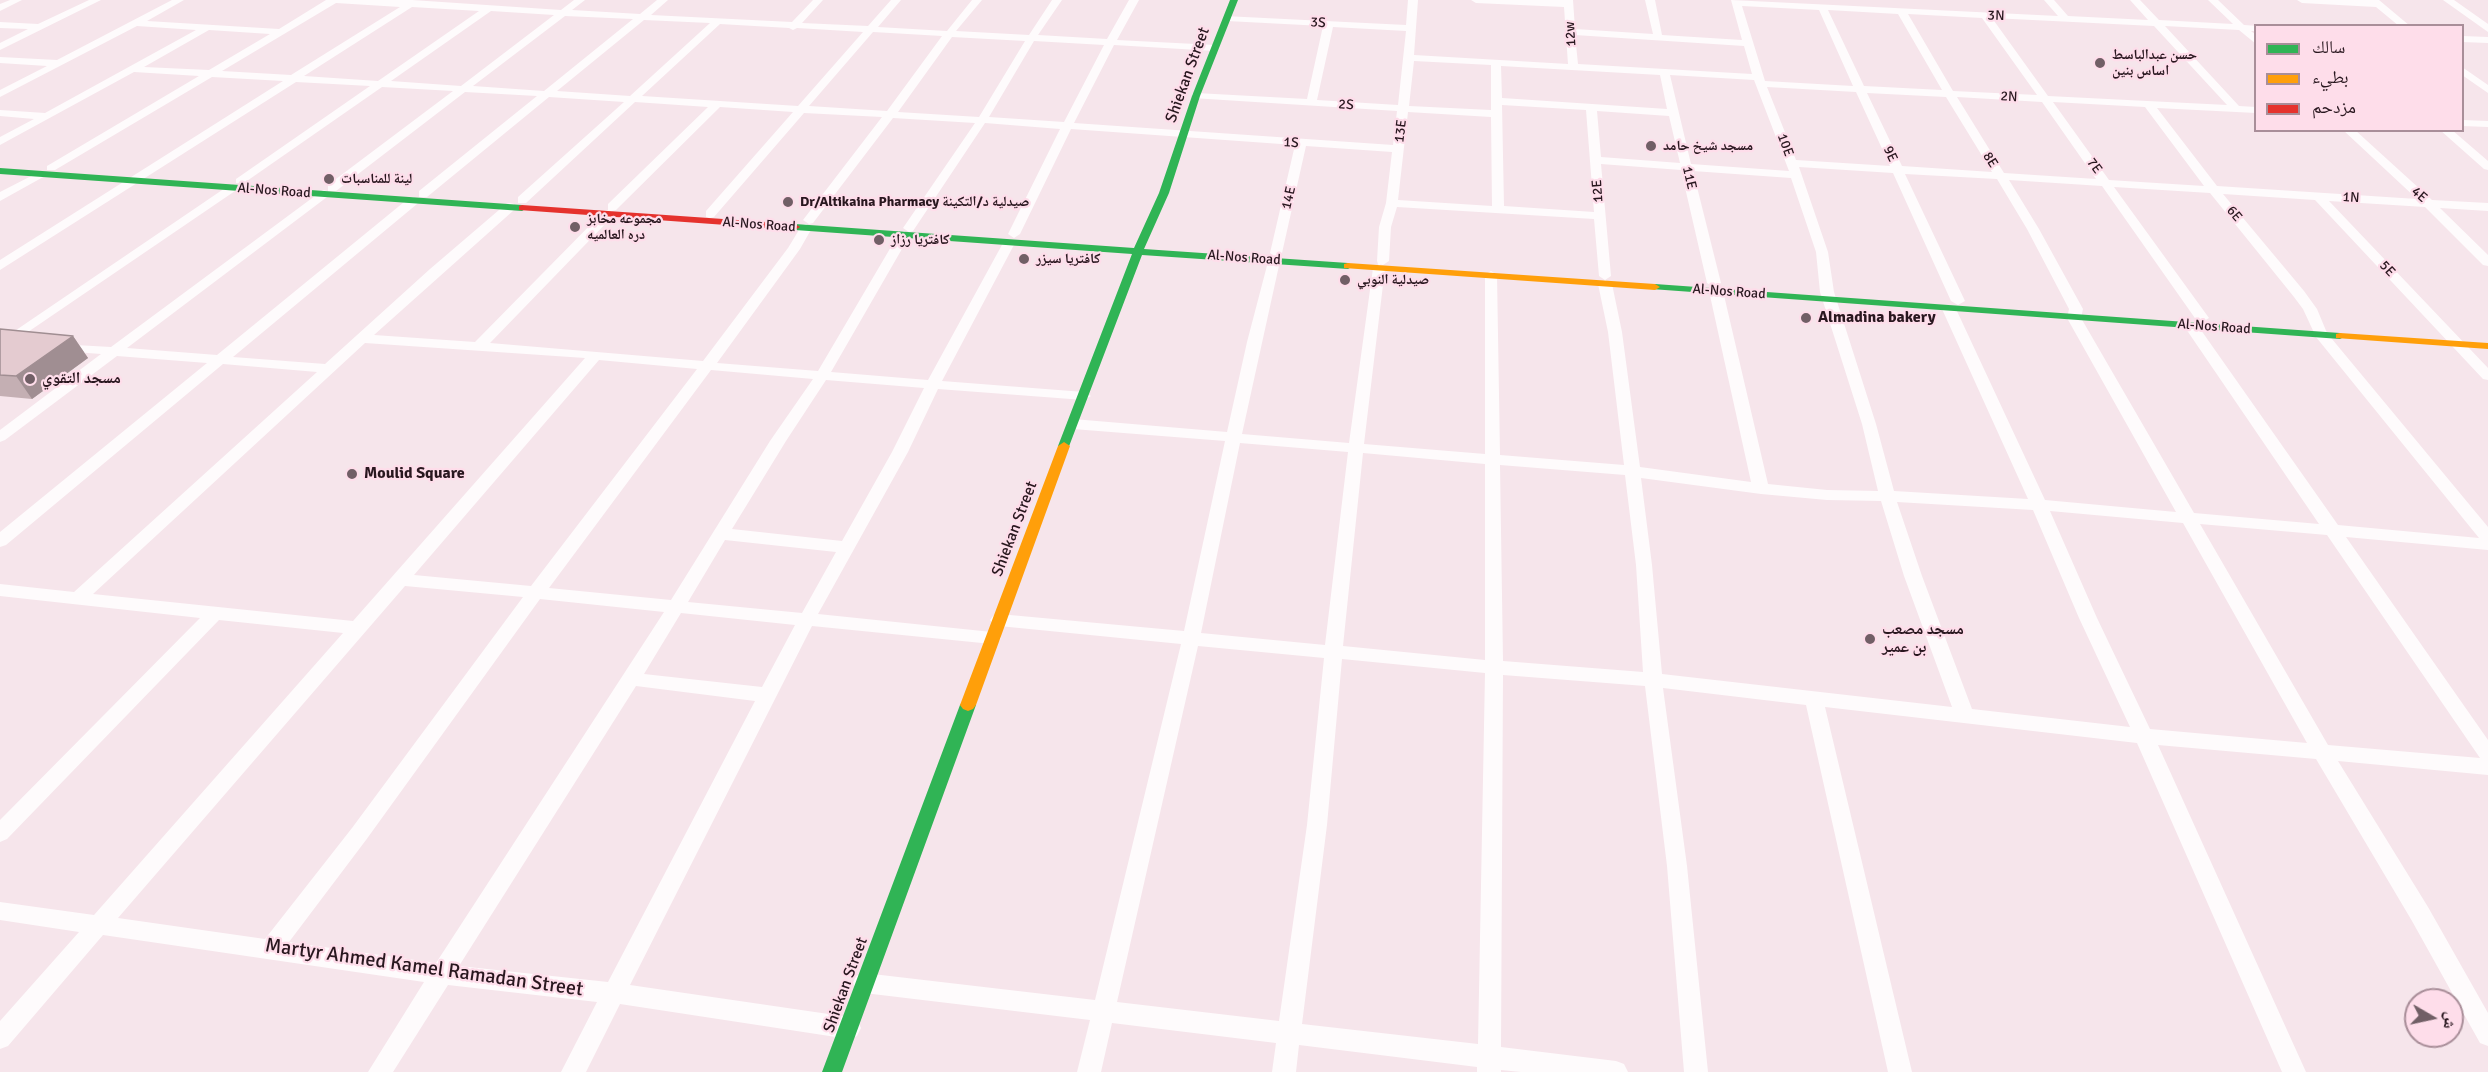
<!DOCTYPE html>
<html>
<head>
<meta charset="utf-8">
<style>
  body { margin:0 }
  #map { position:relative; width:2488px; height:1072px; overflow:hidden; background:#f6e5eb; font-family:Signika,"Noto Naskh Arabic",sans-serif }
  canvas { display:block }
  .legend { position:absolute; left:2254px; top:24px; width:210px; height:108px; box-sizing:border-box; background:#feddea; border:2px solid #a98e99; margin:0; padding:8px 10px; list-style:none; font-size:18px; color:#29171f }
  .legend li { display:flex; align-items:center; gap:12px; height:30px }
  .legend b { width:30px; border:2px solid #a98e99 }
  .north { position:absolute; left:2404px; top:988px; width:60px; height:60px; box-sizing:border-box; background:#feddea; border:2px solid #a98e99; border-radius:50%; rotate:99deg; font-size:16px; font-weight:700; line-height:24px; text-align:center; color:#29171f }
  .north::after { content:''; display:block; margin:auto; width:21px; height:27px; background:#715f66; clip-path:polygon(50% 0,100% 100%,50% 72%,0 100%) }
</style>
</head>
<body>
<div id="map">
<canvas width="2488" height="1072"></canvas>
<ul class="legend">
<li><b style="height:8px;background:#30b455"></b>سالك</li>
<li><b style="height:8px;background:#ff9f0a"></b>بطيء</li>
<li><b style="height:8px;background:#e5322d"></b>مزدحم</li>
</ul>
<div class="north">ش</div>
</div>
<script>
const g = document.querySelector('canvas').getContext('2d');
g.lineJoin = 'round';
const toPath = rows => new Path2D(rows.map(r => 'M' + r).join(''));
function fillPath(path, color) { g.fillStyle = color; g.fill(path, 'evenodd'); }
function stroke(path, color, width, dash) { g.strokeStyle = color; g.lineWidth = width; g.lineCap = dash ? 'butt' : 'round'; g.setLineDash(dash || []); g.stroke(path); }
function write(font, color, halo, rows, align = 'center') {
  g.font = font + ' Signika,"Noto Naskh Arabic",sans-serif'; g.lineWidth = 4.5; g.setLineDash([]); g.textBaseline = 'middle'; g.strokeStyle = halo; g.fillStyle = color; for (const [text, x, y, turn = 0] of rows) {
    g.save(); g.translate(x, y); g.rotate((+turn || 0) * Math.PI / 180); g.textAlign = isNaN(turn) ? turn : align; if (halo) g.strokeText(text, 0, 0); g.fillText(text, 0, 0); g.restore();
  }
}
fillPath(toPath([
  [10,0,22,0,0,11,0,4,10,0],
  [89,0,101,0,0,50,0,43,28,29,0,28,0,22,38,24,89,0],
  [172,0,184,0,147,21,279,29,326,0,412,0,561,10,574,0,585,0,572,10,640,14,657,0,668,0,651,15,792,22,813,0,823,0,802,23,868,26,891,0,901,0,878,27,947,31,972,0,982,0,956,31,1029,35,1052,0,1062,0,1038,35,1107,39,1129,0,1139,0,1117,40,1215,45,1220,48,1215,51,1114,45,1074,123,1393,145,1397,111,1192,98,1192,94,1196,93,1307,99,1323,26,1227,21,1224,20,1224,16,1406,25,1408,0,1418,0,1414,55,1568,64,1564,7,1476,3,1471,0,1573,0,1575,29,1653,34,1645,0,1655,0,1662,35,1742,40,1731,0,2058,16,2044,0,2054,0,2068,16,2148,20,2130,0,2140,0,2159,20,2233,24,2208,0,2218,0,2244,25,2258,26,2256,26,2256,31,2251,31,2256,35,2256,44,2239,30,2165,26,2239,106,2256,107,2256,113,2157,108,2217,186,2417,199,2343,130,2355,130,2432,200,2488,203,2488,211,2440,208,2488,255,2488,266,2483,265,2425,207,2329,201,2488,368,2488,380,2483,379,2315,200,2223,194,2304,291,2317,309,2327,333,2488,527,2488,550,2346,537,2488,740,2488,775,2338,761,2428,907,2488,1013,2488,1046,2480,1043,2412,921,2316,759,2158,745,2306,1072,2282,1072,2137,743,1825,707,1912,1072,1888,1072,1806,705,1663,688,1687,866,1708,1072,1684,1072,1667,866,1645,686,1503,675,1501,1047,1616,1061,1624,1064,1628,1072,1521,1072,1501,1070,1501,1072,1477,1072,1477,1067,1299,1045,1296,1072,1272,1072,1276,1043,1112,1023,1101,1072,1077,1072,1090,1020,864,993,856,990,853,983,856,976,864,973,1095,1000,1181,644,999,626,993,624,990,620,993,616,999,614,1184,631,1225,441,1073,429,1066,424,1073,419,1227,432,1247,342,1269,258,1274,257,1280,261,1242,434,1349,443,1373,268,1379,264,1385,268,1364,444,1485,454,1485,275,1491,271,1497,275,1500,455,1624,465,1608,332,1598,284,1605,280,1612,284,1622,332,1640,467,1751,482,1709,291,1716,287,1723,291,1768,484,1827,490,1878,491,1862,424,1820,292,1816,252,1791,178,1693,171,1721,283,1714,287,1707,283,1681,170,1601,164,1611,276,1605,280,1599,276,1594,219,1397,207,1391,227,1389,261,1383,265,1378,264,1377,261,1379,227,1386,203,1392,152,1306,146,1282,253,1276,257,1270,253,1295,145,1071,129,1020,234,1014,238,1008,234,1060,129,985,123,913,231,909,232,903,228,975,123,893,118,813,223,809,224,803,220,882,117,804,113,714,217,710,218,706,217,706,211,793,112,720,107,616,210,612,211,608,210,608,204,708,107,635,102,526,203,518,203,518,197,624,102,549,97,427,197,419,197,419,191,537,96,465,92,336,191,328,191,328,185,453,91,382,87,244,183,236,183,236,179,370,86,296,82,0,270,0,260,283,81,212,77,55,170,47,170,47,166,199,76,134,72,0,145,0,137,34,119,0,116,0,110,45,113,196,30,137,26,0,97,0,90,47,66,0,63,0,57,57,60,172,0],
  [336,3,400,7,291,75,222,71,336,3],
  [1742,6,1819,10,1853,86,1765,81,1742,6],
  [412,7,479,11,378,81,304,76,412,7],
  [1828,10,1898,14,1942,90,1864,86,1828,10],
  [491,11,554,15,461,86,391,81,491,11],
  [1908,14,1982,18,2037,95,1953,91,1908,14],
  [565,16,633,19,544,91,473,86,565,16],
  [1992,18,2154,26,2227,105,2048,96,1992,18],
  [644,20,710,23,630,96,557,91,644,20],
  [720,24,789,28,793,30,797,28,863,32,798,106,642,96,720,24],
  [1333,27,1406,31,1398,105,1317,100,1333,27],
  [209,30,270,34,209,70,144,67,209,30],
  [873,32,942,36,887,111,809,106,873,32],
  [1575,35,1744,46,1752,74,1578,64,1575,35],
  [952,37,1025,41,979,117,898,112,952,37],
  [1034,41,1104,45,1064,122,989,117,1034,41],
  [1414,61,1491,65,1491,110,1409,106,1414,61],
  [1501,66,1660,75,1667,109,1502,98,1501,66],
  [1670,75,1754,80,1789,171,1691,164,1670,75],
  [1767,87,1856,92,1890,166,1796,160,1767,87],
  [1867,93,1946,97,1992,172,1902,166,1867,93],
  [1957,97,2042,102,2096,179,2004,173,1957,97],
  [2053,102,2145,107,2204,186,2109,180,2053,102],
  [1502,105,1586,110,1594,212,1504,206,1502,105],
  [1597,111,1669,116,1680,163,1601,157,1597,111],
  [1408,112,1491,117,1492,206,1398,200,1408,112],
  [1799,167,1893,173,1951,301,1958,305,1965,301,1905,174,1997,179,2027,229,2069,309,2067,318,2176,512,2045,500,1956,309,1949,305,1942,309,2028,499,1894,491,1876,424,1834,292,1828,252,1799,167],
  [2009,180,2102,186,2197,321,2202,322,2209,318,2114,187,2210,193,2294,297,2303,309,2316,337,2479,538,2338,525,2196,323,2191,322,2184,326,2319,524,2194,513,2081,318,2083,309,2039,229,2009,180],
  [1240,443,1348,452,1325,645,1201,633,1240,443],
  [1363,453,1485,464,1485,660,1343,646,1363,453],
  [1500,465,1625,475,1636,565,1643,672,1503,661,1500,465],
  [1641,478,1761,494,1827,500,1881,501,1904,576,1952,707,1662,674,1652,565,1641,478],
  [1897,502,2033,510,2079,618,2130,727,1972,709,1922,576,1897,502],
  [2050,511,2183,523,2307,743,2150,729,2097,618,2050,511],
  [2200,524,2327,535,2480,758,2328,745,2200,524],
  [1198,646,1324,658,1307,825,1279,1021,1117,1002,1198,646],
  [1342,659,1485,673,1478,1044,1302,1024,1327,825,1342,659],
  [2297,0,2379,0,2410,26,2399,26,2376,7,2302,3,2297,0],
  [2443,0,2454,0,2488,24,2488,32,2443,0],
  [2462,36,2488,37,2488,43,2462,42,2462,36],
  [2462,67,2488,85,2488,93,2462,75,2462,67],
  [2462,120,2488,121,2488,127,2462,126,2462,120],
  [2440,130,2452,130,2488,161,2488,170,2484,169,2440,130],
  [41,171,45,172,45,176,0,201,0,192,41,171],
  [231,184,237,188,235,191,0,351,0,341,231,184],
  [323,190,327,191,327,197,127,348,217,355,409,198,413,197,419,201,417,204,233,357,325,364,430,269,506,204,510,203,514,204,514,210,374,335,475,342,604,211,608,210,612,211,612,217,490,343,703,361,788,248,802,225,806,224,812,228,800,249,717,363,818,371,898,235,904,231,910,235,831,372,928,380,1003,243,1009,239,1015,243,942,381,1084,392,1091,396,1084,400,938,389,908,452,818,614,992,632,998,633,1001,638,998,643,992,644,812,626,630,985,849,1017,857,1020,861,1028,857,1036,849,1039,620,1004,586,1072,561,1072,597,1002,448,985,393,1072,368,1072,424,982,103,935,8,1046,0,1049,0,1021,79,932,0,920,0,902,94,915,343,633,219,620,7,839,0,842,0,820,200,618,0,596,0,584,74,592,317,372,223,364,6,545,0,547,0,532,207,363,117,356,5,440,0,442,0,430,101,354,62,351,57,350,55,347,57,344,111,347,323,190],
  [365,343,585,358,353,621,93,594,365,343],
  [599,360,697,369,531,586,414,575,599,360],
  [711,370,813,379,770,441,671,600,549,588,711,370],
  [826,380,924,388,892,452,842,541,732,529,786,441,826,380],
  [725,540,836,552,802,613,688,602,725,540],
  [405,586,523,597,352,828,265,939,118,918,405,586],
  [540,599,664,612,436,963,289,942,366,840,540,599],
  [681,613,795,625,762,687,644,674,681,613],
  [636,686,755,701,608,982,459,966,636,686]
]), '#fefbfc');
fillPath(toPath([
  [1230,0,1238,0,1200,96,1169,193,1144,249,1348,263,1353,266,1348,269,1142,255,1068,449,1060,449,1058,446,1132,254,795,230,790,227,795,224,1134,248,1159,193,1192,96,1230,0],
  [0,168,522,205,527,208,522,211,0,174,0,168],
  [1655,284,2340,333,2346,336,2340,339,1651,289,1651,285,1655,284],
  [968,699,973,701,976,705,842,1072,822,1072,960,705,963,701,968,699]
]), '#30b455');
fillPath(toPath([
  [1348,263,1655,284,1660,287,1655,290,1344,268,1344,264,1348,263],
  [2340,333,2488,343,2488,349,2336,338,2336,334,2340,333],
  [1064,442,1070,446,976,705,973,709,968,711,963,709,960,705,1058,446,1064,442]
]), '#ff9f0a');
fillPath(toPath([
  [522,205,795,224,800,227,795,230,519,210,519,206,522,205]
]), '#e5322d');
fillPath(toPath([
  [0,329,73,336,88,358,32,399,0,396]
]), '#c4afb3');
fillPath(toPath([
  [73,336,88,358,32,399,16,376]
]), '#a08e92');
const building = toPath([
  [0,329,73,336,16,376,0,375,0,329]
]);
fillPath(building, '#e4cbd0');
stroke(building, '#a08e92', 1.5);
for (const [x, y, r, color] of [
  [2100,63,6,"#715f66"],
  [1651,146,6,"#715f66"],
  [329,179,6,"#715f66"],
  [788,202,6,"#715f66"],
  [575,227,6,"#715f66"],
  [879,240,6,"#715f66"],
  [1024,259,6,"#715f66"],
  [1345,280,6,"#715f66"],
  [1806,318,6,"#715f66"],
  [30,379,6,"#715f66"],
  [352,474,6,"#715f66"],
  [1870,639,6,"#715f66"]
]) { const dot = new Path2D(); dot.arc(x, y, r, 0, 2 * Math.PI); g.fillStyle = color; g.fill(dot); stroke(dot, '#feddea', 2); }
write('14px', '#29171f', '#feddea', [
  ["3N",1996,16,2],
  ["3S",1318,23,3],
  ["12w",1571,34,-94],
  ["2N",2009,97,3],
  ["2S",1346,105,4],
  ["13E",1401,131,-83],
  ["1S",1291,143,3],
  ["10E",1785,145,70],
  ["9E",1890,154,65],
  ["8E",1990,160,58],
  ["7E",2094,166,54],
  ["11E",1689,178,77],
  ["Al-Nos Road",274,191,4],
  ["12E",1598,191,-94],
  ["4E",2419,195,42],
  ["14E",1289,198,-77],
  ["1N",2351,198,4],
  ["6E",2234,214,50],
  ["Al-Nos Road",759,225,4],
  ["Al-Nos Road",1244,258,4],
  ["5E",2387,269,47],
  ["Al-Nos Road",1729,292,4],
  ["Al-Nos Road",2214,327,4]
]);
write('bold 14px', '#29171f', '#feddea', [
  ["حسن عبدالباسط",2112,55],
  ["اساس بنين",2112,71],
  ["مسجد شيخ حامد",1663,146],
  ["لينة للمناسبات",341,179],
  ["Dr/Altikaina Pharmacy صيدلية د/التكينة",800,202],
  ["مجموعه مخابز",587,219],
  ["دره العالميه",587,235],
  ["كافتريا رزاز",891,240],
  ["كافتريا سيزر",1036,259],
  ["صيدلية النوبي",1357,280]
], 'left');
write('16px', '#29171f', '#feddea', [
  ["Shiekan Street",1188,75,-70],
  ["Shiekan Street",1015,529,-69],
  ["Shiekan Street",846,985,-70]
]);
write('bold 16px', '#29171f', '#feddea', [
  ["Almadina bakery",1818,318],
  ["مسجد التقوي",42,379],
  ["Moulid Square",364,474],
  ["مسجد مصعب",1882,630],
  ["بن عمير",1882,648]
], 'left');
write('20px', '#29171f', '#feddea', [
  ["Martyr Ahmed Kamel Ramadan Street",424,968,8]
]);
</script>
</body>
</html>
